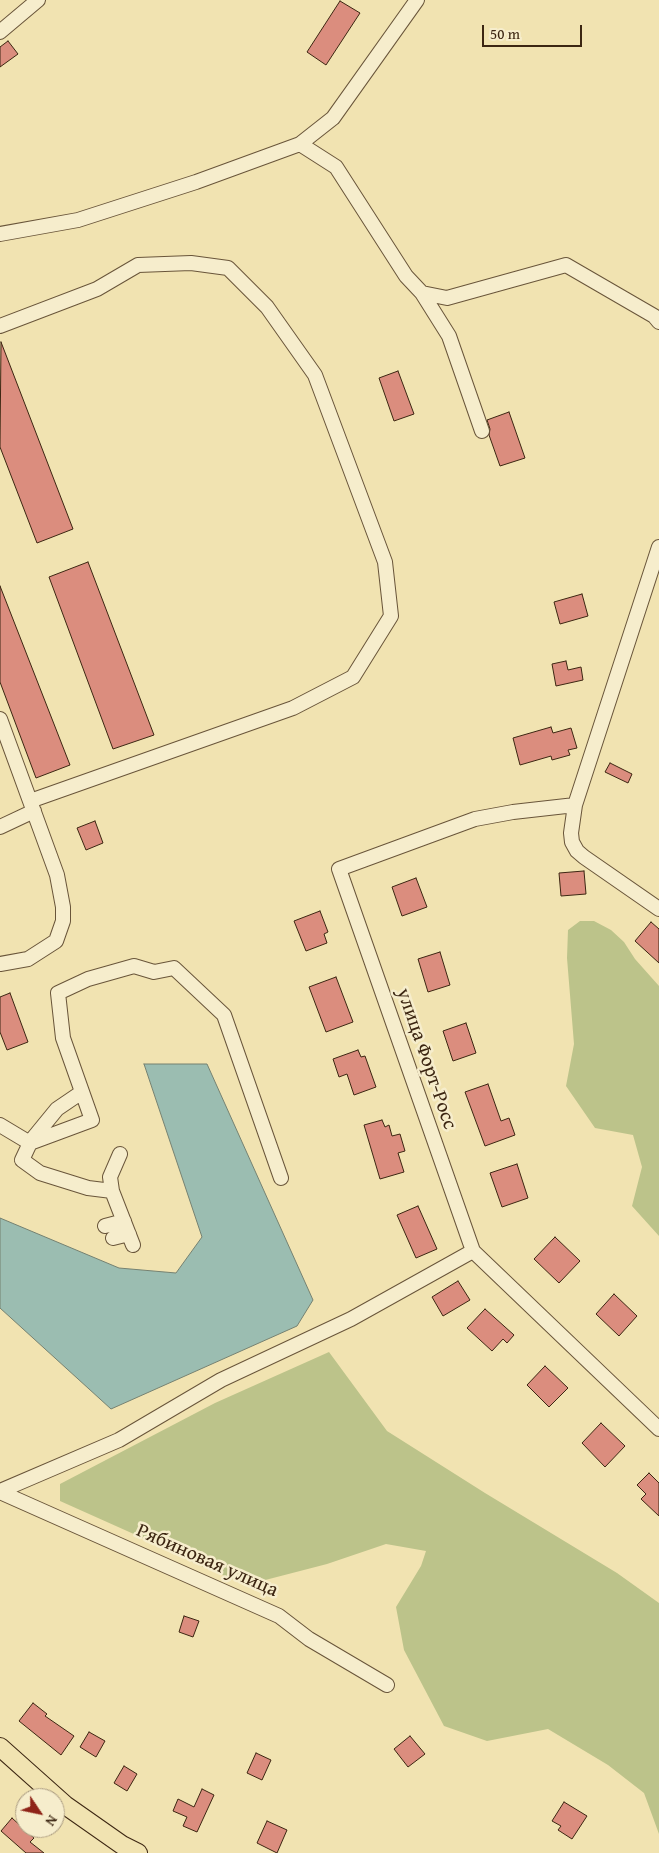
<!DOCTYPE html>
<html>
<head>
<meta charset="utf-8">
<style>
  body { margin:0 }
  #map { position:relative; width:659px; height:1853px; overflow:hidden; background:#f1e3b1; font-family:"Gentium Book Plus",serif }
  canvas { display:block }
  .north { position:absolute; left:15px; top:1788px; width:50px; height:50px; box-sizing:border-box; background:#f6edcc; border:1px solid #ac9d82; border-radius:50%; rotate:124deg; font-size:14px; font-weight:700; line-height:20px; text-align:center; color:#3c2612 }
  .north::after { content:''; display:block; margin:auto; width:18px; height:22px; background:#8f2418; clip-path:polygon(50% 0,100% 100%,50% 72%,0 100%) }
  .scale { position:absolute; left:482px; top:25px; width:100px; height:22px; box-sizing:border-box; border:2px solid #3c2612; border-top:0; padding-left:6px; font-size:15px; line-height:18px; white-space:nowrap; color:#3c2612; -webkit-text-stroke:4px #f6edcc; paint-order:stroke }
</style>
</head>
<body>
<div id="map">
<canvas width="659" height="1853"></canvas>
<div class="north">N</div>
<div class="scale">50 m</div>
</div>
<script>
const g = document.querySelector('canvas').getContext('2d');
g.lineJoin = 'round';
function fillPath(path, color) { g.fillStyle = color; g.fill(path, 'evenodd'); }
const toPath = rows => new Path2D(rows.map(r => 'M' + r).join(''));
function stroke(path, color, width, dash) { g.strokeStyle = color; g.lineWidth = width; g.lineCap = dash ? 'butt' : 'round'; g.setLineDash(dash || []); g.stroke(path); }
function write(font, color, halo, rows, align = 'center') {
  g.font = font + ' "Gentium Book Plus",serif'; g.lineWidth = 5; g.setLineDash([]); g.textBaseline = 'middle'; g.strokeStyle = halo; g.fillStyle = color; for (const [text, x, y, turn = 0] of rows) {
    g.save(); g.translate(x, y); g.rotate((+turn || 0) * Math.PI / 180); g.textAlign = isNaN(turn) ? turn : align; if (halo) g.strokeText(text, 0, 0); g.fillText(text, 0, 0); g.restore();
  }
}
fillPath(toPath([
  [580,921,594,921,611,930,624,942,635,959,659,986,659,1236,632,1206,642,1167,633,1135,595,1128,566,1086,574,1044,567,958,568,930],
  [329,1352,387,1431,485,1493,617,1573,659,1603,659,1834,644,1793,608,1765,548,1729,487,1741,444,1726,404,1650,396,1607,421,1566,426,1551,386,1544,327,1564,246,1585,194,1563,136,1535,60,1501,60,1484,215,1403]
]), '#bcc38a');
const water = toPath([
  [144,1064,207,1064,313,1300,297,1326,111,1409,0,1308,0,1218,119,1268,176,1273,202,1237,144,1064]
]);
fillPath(water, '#9bbdb1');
stroke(water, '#758171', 1);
const building = toPath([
  [340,1,360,13,326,65,307,52,340,1],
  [8,41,18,54,0,67,0,47,8,41],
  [1,342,73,529,37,543,0,447,1,342],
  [398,371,414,414,394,421,379,378,398,371],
  [509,412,525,458,500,466,489,435,490,429,487,420,509,412],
  [88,562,154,735,113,749,49,577,88,562],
  [0,586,70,765,36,778,0,682,0,586],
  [582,594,588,616,560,624,554,602,582,594],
  [566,661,568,670,581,667,583,680,556,686,552,664,566,661],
  [551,727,553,733,571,728,577,748,568,750,570,755,552,760,551,756,520,765,513,738,551,727],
  [610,763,632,774,628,783,605,772,610,763],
  [95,821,103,843,86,850,77,828,95,821],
  [584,871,586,894,561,896,559,873,584,871],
  [416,878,427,907,402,916,392,887,416,878],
  [320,911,328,932,324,934,327,943,306,951,294,921,320,911],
  [651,922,659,929,659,963,635,941,651,922],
  [440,952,450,985,428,992,418,959,440,952],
  [336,977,353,1022,326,1032,309,987,336,977],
  [10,993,28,1042,7,1050,0,1032,0,997,10,993],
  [466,1023,476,1053,453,1061,443,1031,466,1023],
  [358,1050,361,1057,365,1056,376,1087,354,1095,347,1074,339,1077,333,1059,358,1050],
  [488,1084,501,1121,509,1118,515,1135,485,1146,465,1092,488,1084],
  [382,1120,385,1127,389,1125,392,1136,400,1134,405,1151,398,1153,404,1172,380,1179,364,1125,382,1120],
  [517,1164,528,1198,502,1207,490,1173,517,1164],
  [418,1206,437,1249,416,1258,397,1215,418,1206],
  [555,1237,580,1261,559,1283,534,1259,555,1237],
  [458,1281,470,1300,443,1316,432,1297,458,1281],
  [614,1294,637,1316,619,1336,596,1314,614,1294],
  [485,1309,514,1335,507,1343,503,1339,492,1351,467,1328,485,1309],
  [545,1366,568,1388,549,1407,527,1385,545,1366],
  [601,1423,625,1446,605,1467,582,1443,601,1423],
  [649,1473,659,1483,659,1516,641,1499,646,1494,637,1485,649,1473],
  [184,1616,199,1621,193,1637,179,1632,184,1616],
  [33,1703,47,1714,45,1716,74,1736,61,1755,19,1721,33,1703],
  [89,1732,105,1741,96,1757,80,1747,89,1732],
  [410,1736,425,1754,408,1767,394,1749,410,1736],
  [256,1753,271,1760,262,1780,247,1773,256,1753],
  [124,1766,137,1774,127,1791,114,1783,124,1766],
  [202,1789,214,1795,197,1832,183,1826,187,1817,173,1811,178,1799,194,1807,202,1789],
  [564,1802,587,1816,572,1839,558,1830,561,1826,552,1821,564,1802],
  [12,1818,34,1838,30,1842,44,1853,26,1853,1,1831,12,1818],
  [267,1821,287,1830,277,1853,257,1843,267,1821]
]);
fillPath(building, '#db8d7e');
stroke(building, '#3c2612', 1);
const minor = toPath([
  [0,32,38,0],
  [300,144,333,118,417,0],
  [0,234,78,220,196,182,300,144,336,167,406,276,422,293,449,336,482,431],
  [422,293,447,298,566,265,654,316,659,322],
  [0,326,97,289,138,265,191,263,228,268,267,307,315,375,385,562,391,616,353,677,293,708,30,801,57,875,63,907,63,921,56,941,28,959,0,964],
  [659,547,575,805,571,833,572,842,577,851,584,857,659,909],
  [0,719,30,801],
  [575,805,513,812,475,819,339,869,473,1251,659,1429],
  [0,827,34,811],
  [0,1125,30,1143,22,1160,40,1173,88,1188,112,1191,133,1245],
  [30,1142,57,1109,82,1092],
  [30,1143,92,1120,63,1038,58,993,88,979,134,966,154,972,174,968,224,1015,281,1178],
  [112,1191,110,1177,120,1154],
  [105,1226,124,1221],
  [113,1238,129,1234],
  [0,1491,119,1440,221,1380,351,1319,473,1251],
  [0,1492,279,1616,309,1639,387,1685]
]);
const major = toPath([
  [0,1747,65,1805,122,1845,138,1853]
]);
stroke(minor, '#69553a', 16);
stroke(major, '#3c2612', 20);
stroke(minor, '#f6edcc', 14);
stroke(major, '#f1e3b1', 18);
write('20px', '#3c2612', '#f6edcc', [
  ["улица Форт-Росс",426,1059,71],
  ["Рябиновая улица",207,1561,24]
]);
</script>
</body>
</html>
